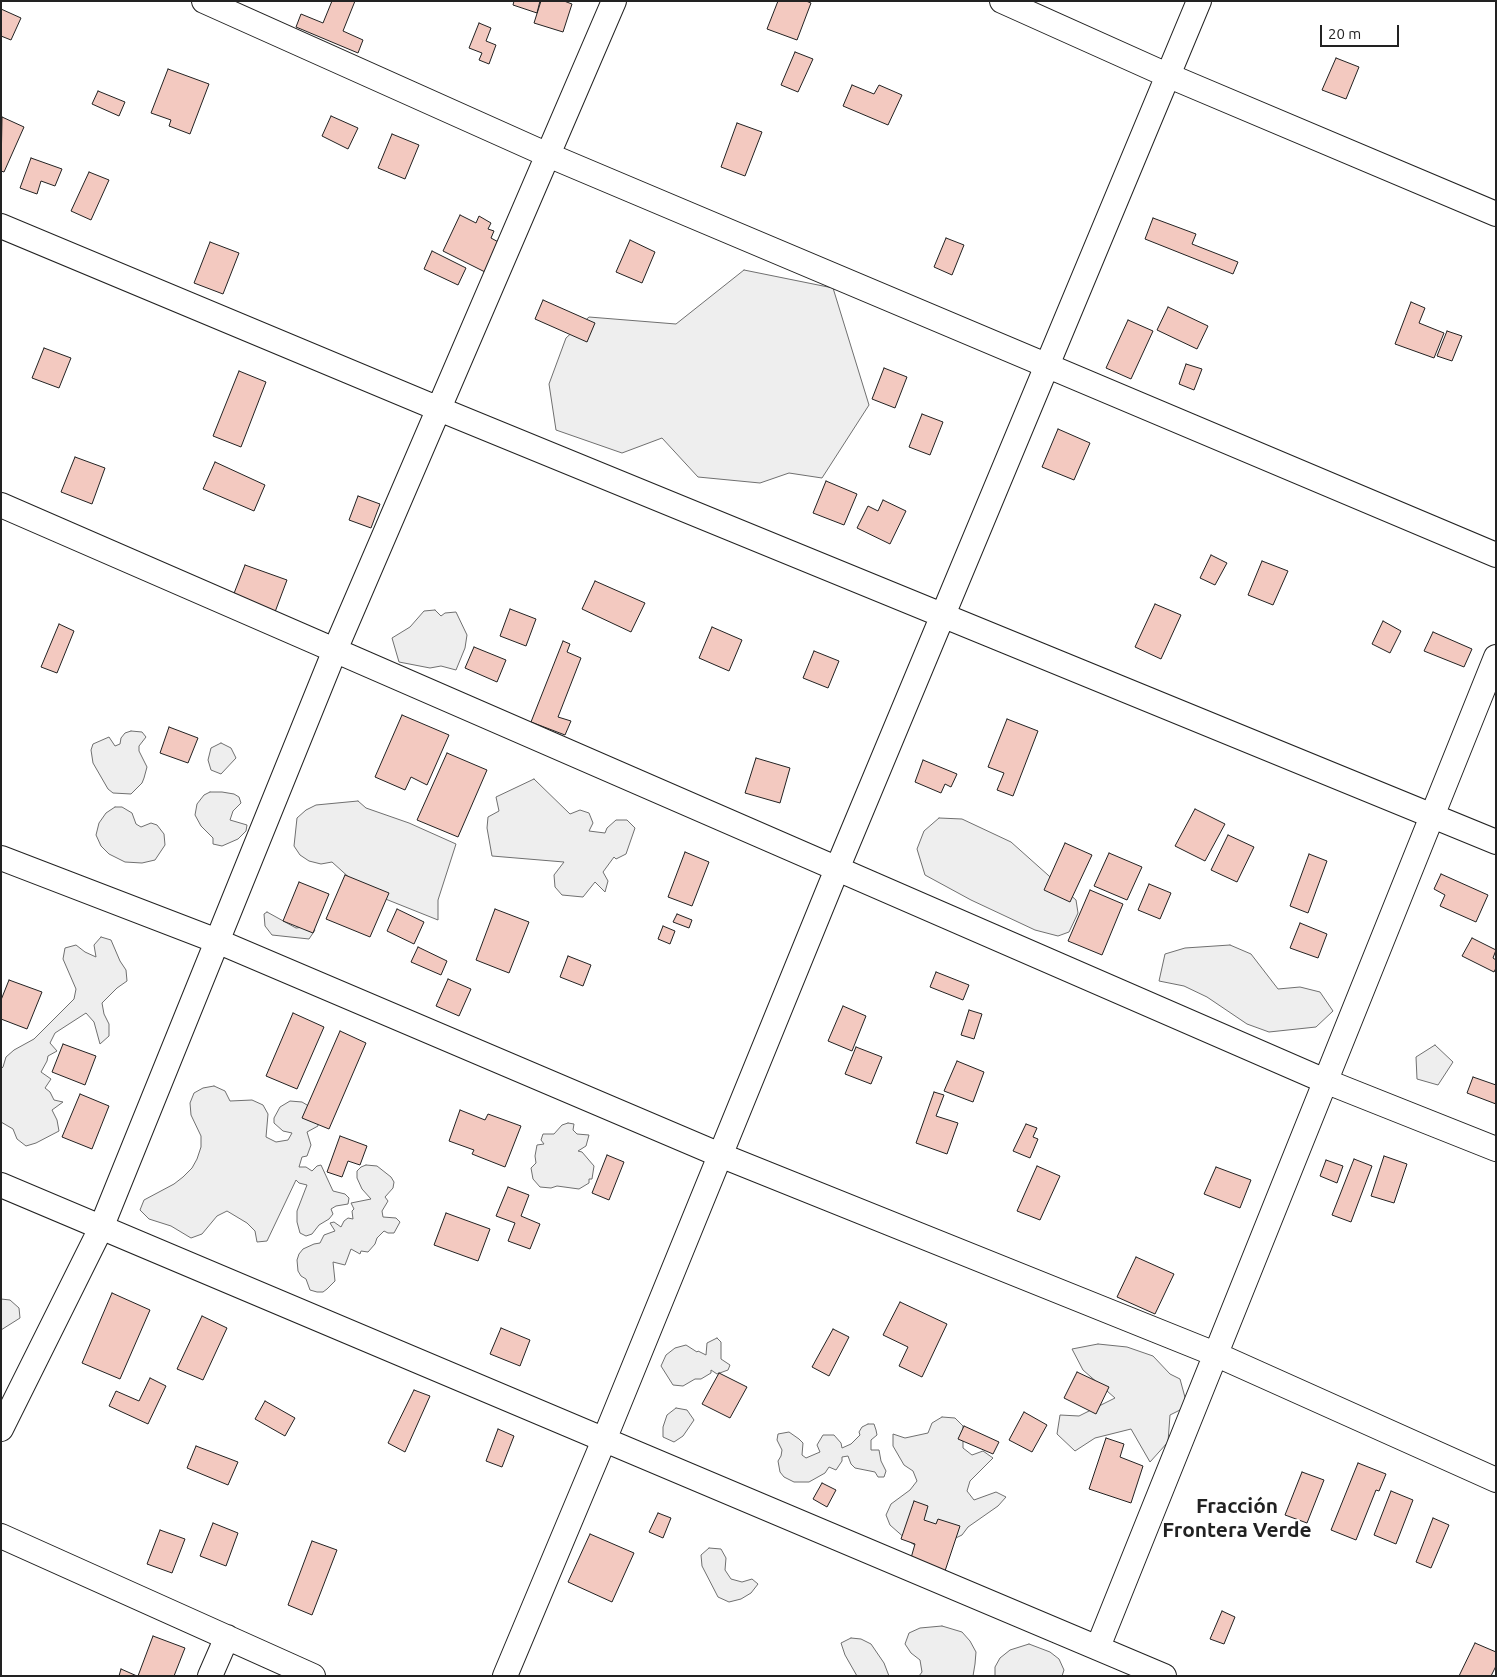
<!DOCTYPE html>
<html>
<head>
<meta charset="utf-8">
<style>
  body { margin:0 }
  #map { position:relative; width:1497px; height:1677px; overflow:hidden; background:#fff; font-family:Ubuntu,sans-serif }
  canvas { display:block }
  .frame { position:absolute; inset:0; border:2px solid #222; pointer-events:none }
  .scale { position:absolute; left:1320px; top:25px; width:79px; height:22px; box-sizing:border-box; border:2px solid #222; border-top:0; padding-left:6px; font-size:15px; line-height:18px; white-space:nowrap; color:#222; -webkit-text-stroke:4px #fff; paint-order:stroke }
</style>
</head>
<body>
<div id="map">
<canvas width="1497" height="1677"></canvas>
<div class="frame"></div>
<div class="scale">20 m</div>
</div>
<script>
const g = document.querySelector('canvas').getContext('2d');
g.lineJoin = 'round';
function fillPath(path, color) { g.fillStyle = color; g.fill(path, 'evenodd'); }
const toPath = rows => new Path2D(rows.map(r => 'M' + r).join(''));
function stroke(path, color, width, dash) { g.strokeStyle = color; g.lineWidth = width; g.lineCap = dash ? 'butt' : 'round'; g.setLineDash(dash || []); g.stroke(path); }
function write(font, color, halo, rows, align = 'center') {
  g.font = font + ' Ubuntu,sans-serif'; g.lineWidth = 4; g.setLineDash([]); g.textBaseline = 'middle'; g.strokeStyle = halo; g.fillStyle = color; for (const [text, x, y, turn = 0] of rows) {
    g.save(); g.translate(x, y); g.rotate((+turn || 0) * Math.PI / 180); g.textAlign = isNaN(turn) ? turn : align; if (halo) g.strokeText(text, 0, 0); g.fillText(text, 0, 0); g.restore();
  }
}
const green = toPath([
  [744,270,833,288,869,405,822,478,789,473,760,483,698,477,662,438,622,453,556,430,549,384,566,338,589,317,676,324,744,270],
  [435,610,441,616,445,613,456,612,467,635,465,648,456,670,441,666,430,668,399,662,392,638,410,627,424,611,435,610],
  [131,731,142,732,146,737,139,746,139,751,147,767,144,778,142,783,131,794,113,793,108,789,93,763,91,750,93,744,109,737,115,746,120,744,121,738,125,733,131,731],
  [221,743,231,748,236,758,221,774,211,770,208,760,211,748,221,743],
  [534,779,570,814,580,810,589,813,593,823,589,831,605,833,607,828,616,820,627,820,635,828,626,854,616,859,614,857,603,872,608,881,605,892,595,882,583,897,562,895,555,887,554,875,564,862,492,856,487,828,488,817,499,811,496,797,534,779],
  [210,792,222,792,234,794,239,797,241,803,233,811,230,820,247,825,246,831,238,839,222,846,213,844,213,838,201,826,195,815,197,804,204,795,210,792],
  [358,801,366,808,409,823,456,844,438,900,438,920,363,890,332,862,321,864,309,861,300,855,294,846,297,818,306,810,316,805,358,801],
  [115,807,122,807,132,813,136,824,141,827,151,823,157,825,164,834,165,845,155,860,142,863,125,862,109,854,101,846,96,835,99,823,106,813,115,807],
  [939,818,962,819,1011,842,1076,900,1078,913,1069,932,1058,936,1035,930,971,900,925,875,917,849,924,831,939,818],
  [267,912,296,928,312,926,315,930,309,939,272,935,265,926,264,914,267,912],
  [101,937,111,940,120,961,126,970,127,981,117,988,102,1003,104,1014,109,1024,109,1036,100,1044,94,1022,86,1013,55,1033,50,1043,57,1051,48,1056,47,1061,41,1072,51,1079,45,1088,50,1092,54,1100,63,1102,52,1110,57,1120,59,1131,36,1143,26,1146,17,1139,13,1129,1,1122,1,1069,3,1067,6,1057,14,1050,34,1039,74,999,76,989,63,959,65,948,76,945,85,952,96,957,94,945,101,937],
  [1230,945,1251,954,1278,989,1300,987,1320,992,1333,1011,1316,1027,1269,1032,1247,1024,1207,997,1184,986,1159,981,1165,954,1185,948,1230,945],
  [1435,1045,1453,1062,1438,1085,1417,1079,1416,1057,1435,1045],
  [214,1086,225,1091,230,1101,252,1100,263,1105,268,1114,266,1137,276,1142,288,1140,292,1133,283,1131,274,1123,274,1118,280,1107,290,1101,302,1102,312,1108,318,1118,318,1126,307,1132,311,1145,307,1156,302,1157,299,1167,306,1167,312,1171,317,1166,321,1165,333,1191,345,1194,349,1198,348,1204,336,1206,331,1209,333,1214,329,1219,319,1225,312,1234,306,1236,300,1233,297,1222,297,1211,307,1185,299,1183,296,1180,267,1241,257,1242,255,1231,247,1223,227,1211,217,1216,202,1234,191,1238,171,1226,149,1219,140,1210,144,1200,174,1184,183,1177,192,1168,197,1159,201,1147,201,1136,191,1115,190,1103,194,1093,203,1088,214,1086],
  [568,1123,574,1124,573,1130,577,1134,589,1135,586,1146,578,1151,582,1152,594,1166,592,1179,589,1179,589,1183,579,1189,557,1186,551,1188,540,1187,533,1179,531,1168,536,1163,535,1156,537,1145,544,1144,541,1140,543,1134,554,1134,562,1125,568,1123],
  [366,1165,377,1166,391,1177,394,1182,393,1188,385,1197,388,1201,382,1211,383,1217,396,1218,400,1222,394,1233,388,1233,384,1231,377,1238,375,1244,368,1252,361,1251,360,1254,351,1249,345,1265,333,1262,335,1281,327,1289,323,1292,317,1292,310,1290,306,1279,301,1276,298,1271,297,1260,299,1254,303,1249,314,1244,320,1243,324,1235,335,1231,330,1223,334,1222,341,1227,344,1221,348,1218,353,1219,352,1211,354,1209,351,1203,371,1199,362,1189,357,1178,357,1171,361,1167,366,1165],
  [1,1299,10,1300,19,1308,20,1318,1,1330,1,1299],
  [717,1338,721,1342,721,1359,730,1365,728,1370,717,1374,711,1370,711,1373,701,1379,695,1379,683,1386,673,1385,661,1366,666,1355,675,1348,686,1345,697,1352,698,1351,706,1355,707,1343,717,1338],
  [1098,1344,1127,1347,1153,1356,1170,1374,1180,1379,1186,1401,1180,1410,1170,1415,1168,1442,1150,1462,1131,1429,1095,1438,1075,1451,1057,1434,1060,1415,1079,1416,1115,1398,1083,1370,1072,1349,1098,1344],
  [676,1408,687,1410,694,1420,683,1436,674,1442,663,1437,663,1427,667,1415,676,1408],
  [942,1417,955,1418,963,1426,963,1448,972,1455,983,1451,993,1458,970,1481,967,1491,974,1500,996,1492,1006,1497,998,1506,968,1527,962,1535,939,1546,916,1546,907,1540,890,1525,886,1515,891,1504,910,1490,917,1481,913,1471,904,1465,893,1446,893,1434,905,1438,928,1433,932,1423,942,1417],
  [868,1424,874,1424,876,1430,877,1435,871,1440,871,1450,879,1450,881,1461,886,1471,884,1477,878,1477,875,1472,855,1468,851,1464,848,1456,842,1457,842,1461,836,1470,829,1467,825,1473,809,1482,794,1482,784,1477,780,1472,778,1461,781,1456,782,1450,777,1440,778,1434,789,1432,799,1439,803,1443,802,1455,806,1458,820,1452,817,1445,823,1435,834,1435,841,1443,842,1448,851,1444,860,1435,859,1432,862,1427,868,1424],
  [709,1548,721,1549,726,1558,725,1570,731,1579,742,1582,752,1579,758,1584,751,1593,741,1599,729,1602,718,1597,702,1566,701,1555,709,1548],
  [942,1626,962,1632,970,1641,976,1652,975,1664,973,1676,919,1676,922,1672,920,1660,911,1653,905,1644,909,1633,920,1628,942,1626],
  [851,1638,861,1639,871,1644,884,1663,889,1676,857,1676,845,1655,841,1643,851,1638],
  [1029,1644,1050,1652,1059,1659,1064,1670,1062,1676,995,1676,995,1667,1000,1658,1010,1650,1029,1644]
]);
fillPath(green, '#eee');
stroke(green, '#6f6f6f', 1);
const building = toPath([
  [332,1,355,1,343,31,363,40,358,53,296,27,301,14,323,23,332,1],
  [514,1,540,1,537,13,513,5,514,1],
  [541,1,564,1,572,4,563,32,534,23,541,1],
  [778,1,806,1,811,3,797,40,767,29,778,1],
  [1,9,21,18,11,40,1,36,1,9],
  [479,23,491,28,486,41,496,45,489,64,479,60,482,53,469,48,479,23],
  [795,52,813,59,798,92,781,85,795,52],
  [1336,58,1359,67,1346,99,1322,90,1336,58],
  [168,69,209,84,190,134,169,126,171,120,151,113,168,69],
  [852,85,874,94,879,85,902,95,888,125,843,106,852,85],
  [98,91,125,102,119,116,92,104,98,91],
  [331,116,358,128,348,149,322,136,331,116],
  [2,117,24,127,4,172,1,171,2,117],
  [737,123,762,132,745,176,721,167,737,123],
  [392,134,419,145,405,179,378,168,392,134],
  [31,158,62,169,55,186,41,181,37,194,20,188,31,158],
  [89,172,109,180,91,220,71,211,89,172],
  [460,215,476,223,479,216,491,223,488,229,494,231,491,238,502,244,487,273,443,251,460,215],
  [1153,218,1196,234,1192,244,1238,262,1233,274,1145,239,1153,218],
  [946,238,964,245,952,275,934,267,946,238],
  [630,240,655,252,642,283,616,272,630,240],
  [210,242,239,253,223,294,194,283,210,242],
  [432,251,466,268,458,285,424,269,432,251],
  [543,300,595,323,587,342,535,319,543,300],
  [1411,302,1425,308,1419,323,1444,333,1434,358,1395,344,1411,302],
  [1168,307,1208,326,1197,349,1157,330,1168,307],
  [1128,320,1153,331,1131,379,1106,368,1128,320],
  [1447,331,1462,336,1452,361,1437,356,1447,331],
  [44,348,71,358,59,388,32,378,44,348],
  [1186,364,1202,369,1194,390,1179,384,1186,364],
  [884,368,907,377,895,408,872,399,884,368],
  [239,371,266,382,241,447,213,436,239,371],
  [922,414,943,422,930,455,909,447,922,414],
  [1058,429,1090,443,1074,480,1042,467,1058,429],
  [75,457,105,468,92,504,61,492,75,457],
  [215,462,265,485,254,511,203,489,215,462],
  [826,481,857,494,844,525,813,513,826,481],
  [358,496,380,504,371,528,349,520,358,496],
  [883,500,906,511,890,544,857,528,868,506,878,511,883,500],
  [1211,555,1227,563,1215,585,1200,578,1211,555],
  [1262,561,1288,571,1273,605,1248,595,1262,561],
  [245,565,287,580,275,612,233,596,245,565],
  [595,581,645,603,631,632,582,609,595,581],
  [1155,604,1181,615,1161,659,1135,647,1155,604],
  [510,609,536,619,526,646,500,636,510,609],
  [1383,621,1401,631,1390,653,1372,644,1383,621],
  [59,624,74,631,57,673,41,667,59,624],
  [712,627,742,640,729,671,699,658,712,627],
  [1433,632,1472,649,1464,667,1424,651,1433,632],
  [563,641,570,644,567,652,581,658,558,717,571,721,565,735,531,722,563,641],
  [474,647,506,660,497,682,465,668,474,647],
  [814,651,839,661,828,688,803,678,814,651],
  [402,715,449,735,427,785,411,777,405,790,375,777,402,715],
  [1007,719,1038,731,1013,796,997,790,1004,773,988,767,1007,719],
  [169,727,198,738,188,763,160,753,169,727],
  [447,753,487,770,458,837,417,820,447,753],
  [756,758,790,768,780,803,745,793,756,758],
  [923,760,957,774,951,787,945,784,941,793,915,782,923,760],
  [1195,809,1225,824,1205,861,1175,846,1195,809],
  [1228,835,1254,847,1237,882,1211,870,1228,835],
  [1065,843,1092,855,1070,902,1044,890,1065,843],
  [685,852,709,862,692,906,668,897,685,852],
  [1109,853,1142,867,1127,900,1094,886,1109,853],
  [1309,854,1327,861,1308,913,1290,906,1309,854],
  [1441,874,1488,895,1476,922,1440,906,1445,895,1434,889,1441,874],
  [345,875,389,893,370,937,326,919,345,875],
  [299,882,329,894,313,933,283,921,299,882],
  [1149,884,1171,893,1160,919,1138,910,1149,884],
  [1090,890,1123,904,1102,955,1068,941,1090,890],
  [397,909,424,922,414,944,387,931,397,909],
  [495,909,529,922,509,973,476,960,495,909],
  [677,914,692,920,689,928,673,922,677,914],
  [1300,923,1327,934,1318,958,1290,948,1300,923],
  [663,926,675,931,670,944,658,939,663,926],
  [1472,938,1496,950,1493,958,1496,960,1496,968,1494,972,1462,956,1472,938],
  [418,947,447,961,441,975,411,962,418,947],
  [568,956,591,965,583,986,560,977,568,956],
  [936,972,969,985,963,1000,930,987,936,972],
  [448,979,471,989,459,1016,436,1006,448,979],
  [9,980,42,992,27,1029,1,1019,1,1000,9,980],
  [843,1006,866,1016,852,1051,828,1041,843,1006],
  [969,1010,982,1014,974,1039,961,1035,969,1010],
  [293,1013,324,1027,297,1089,266,1076,293,1013],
  [340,1031,366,1043,329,1129,302,1118,340,1031],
  [63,1044,96,1056,85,1085,52,1072,63,1044],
  [856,1047,882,1057,871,1084,845,1074,856,1047],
  [957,1061,984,1072,973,1102,944,1091,957,1061],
  [1473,1077,1496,1085,1496,1104,1467,1093,1473,1077],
  [934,1092,944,1095,936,1116,958,1123,947,1154,916,1143,934,1092],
  [80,1094,109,1106,92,1149,62,1137,80,1094],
  [460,1110,485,1120,488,1114,521,1126,505,1167,472,1154,474,1150,449,1141,460,1110],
  [1026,1124,1037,1128,1033,1137,1038,1139,1030,1158,1013,1151,1026,1124],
  [340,1136,367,1146,360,1165,348,1161,342,1177,327,1172,340,1136],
  [607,1155,624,1162,609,1200,592,1193,607,1155],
  [1384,1156,1407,1164,1394,1203,1371,1196,1384,1156],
  [1354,1159,1372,1166,1351,1222,1332,1215,1354,1159],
  [1326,1160,1343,1166,1337,1183,1320,1176,1326,1160],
  [1037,1166,1060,1176,1040,1220,1017,1211,1037,1166],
  [1216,1167,1251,1180,1240,1208,1204,1194,1216,1167],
  [508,1187,529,1195,521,1216,540,1224,530,1249,508,1241,515,1223,496,1216,508,1187],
  [446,1213,490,1229,478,1261,434,1245,446,1213],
  [1136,1257,1174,1274,1155,1314,1117,1297,1136,1257],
  [112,1293,150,1310,120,1379,82,1363,112,1293],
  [900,1302,947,1324,922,1377,899,1366,908,1347,883,1335,900,1302],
  [202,1316,227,1328,203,1380,177,1369,202,1316],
  [501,1328,530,1340,520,1366,490,1354,501,1328],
  [833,1329,849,1337,829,1376,812,1367,833,1329],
  [1077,1372,1109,1387,1096,1414,1064,1398,1077,1372],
  [719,1373,747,1387,730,1418,702,1404,719,1373],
  [150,1378,166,1386,148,1424,109,1406,116,1391,139,1401,150,1378],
  [414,1390,430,1396,405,1452,388,1443,414,1390],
  [265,1401,295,1418,285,1436,255,1419,265,1401],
  [1024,1412,1047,1425,1032,1452,1009,1440,1024,1412],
  [964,1426,999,1442,993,1454,958,1439,964,1426],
  [498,1429,514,1436,502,1467,486,1461,498,1429],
  [1106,1438,1124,1444,1120,1457,1143,1466,1131,1503,1089,1489,1106,1438],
  [196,1446,238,1462,228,1485,187,1468,196,1446],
  [1358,1463,1386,1474,1379,1491,1376,1490,1356,1540,1331,1530,1358,1463],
  [1302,1472,1324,1480,1307,1523,1285,1515,1302,1472],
  [822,1483,836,1490,827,1507,813,1499,822,1483],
  [1391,1491,1413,1500,1396,1544,1374,1535,1391,1491],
  [914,1501,928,1506,924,1520,936,1524,938,1519,960,1526,944,1574,911,1558,915,1544,901,1539,914,1501],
  [658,1513,671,1518,663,1538,649,1532,658,1513],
  [1433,1518,1449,1525,1431,1568,1416,1562,1433,1518],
  [213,1523,238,1533,226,1566,200,1556,213,1523],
  [160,1530,185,1539,172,1573,147,1564,160,1530],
  [590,1534,634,1553,612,1602,568,1582,590,1534],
  [312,1541,337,1550,312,1615,288,1605,312,1541],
  [1222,1611,1235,1617,1224,1644,1210,1639,1222,1611],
  [153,1636,185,1648,174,1676,138,1676,153,1636],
  [1475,1643,1496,1652,1496,1666,1491,1676,1459,1676,1475,1643],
  [121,1669,137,1676,119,1676,121,1669]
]);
fillPath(building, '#f3c9c0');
stroke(building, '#222', 1);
const minor = toPath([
  [204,1,548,155,1496,555],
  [1002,1,1167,75,1496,214],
  [1,226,439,409,1496,842],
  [1,505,1325,1081,1496,1149],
  [1,858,217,941,720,1155,1215,1354,1496,1480],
  [1,1185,1164,1676],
  [1,1429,101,1228,335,650,614,1],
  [1,1536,313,1676],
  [1098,1647,1496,657],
  [210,1676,227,1637],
  [505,1676,604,1440,837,869,1199,1]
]);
stroke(minor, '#222', 26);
stroke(minor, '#fff', 24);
write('bold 21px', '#222', '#fff', [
  ["Fracción",1237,1506],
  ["Frontera Verde",1237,1530]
]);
</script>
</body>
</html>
